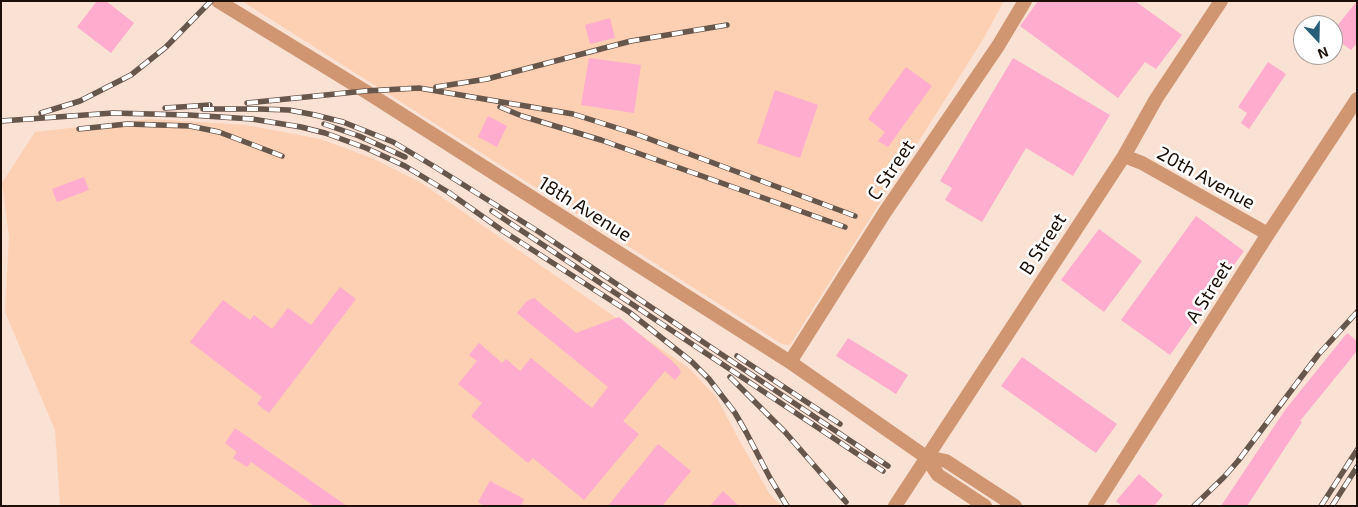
<!DOCTYPE html>
<html>
<head>
<meta charset="utf-8">
<style>
  body { margin:0 }
  #map { position:relative; width:1358px; height:507px; overflow:hidden; background:#f9e1d3; font-family:"Exo 2",sans-serif }
  canvas { display:block }
  .frame { position:absolute; inset:0; border:2px solid #1c0f07; pointer-events:none }
  .north { position:absolute; left:1293px; top:15px; width:50px; height:50px; box-sizing:border-box; background:#fff; border:1px solid #a49f9c; border-radius:50%; rotate:159deg; font-size:14px; font-weight:700; line-height:20px; text-align:center; color:#1c0f07 }
  .north::after { content:''; display:block; margin:auto; width:18px; height:22px; background:#275e78; clip-path:polygon(50% 0,100% 100%,50% 72%,0 100%) }
</style>
</head>
<body>
<div id="map">
<canvas width="1358" height="507"></canvas>
<div class="frame"></div>
<div class="north">N</div>
</div>
<script>
const g = document.querySelector('canvas').getContext('2d');
g.lineJoin = 'round';
function fillPath(path, color) { g.fillStyle = color; g.fill(path, 'evenodd'); }
const toPath = rows => new Path2D(rows.map(r => 'M' + r).join(''));
function stroke(path, color, width, dash) { g.strokeStyle = color; g.lineWidth = width; g.lineCap = dash ? 'butt' : 'round'; g.setLineDash(dash || []); g.stroke(path); }
function write(font, color, halo, rows, align = 'center') {
  g.font = font + ' "Exo 2",sans-serif'; g.lineWidth = 5; g.setLineDash([]); g.textBaseline = 'middle'; g.strokeStyle = halo; g.fillStyle = color; for (const [text, x, y, turn = 0] of rows) {
    g.save(); g.translate(x, y); g.rotate((+turn || 0) * Math.PI / 180); g.textAlign = isNaN(turn) ? turn : align; if (halo) g.strokeText(text, 0, 0); g.fillText(text, 0, 0); g.restore();
  }
}
fillPath(toPath([
  [242,1,1004,1,982,41,790,345,782,344],
  [149,119,246,125,320,139,372,158,420,182,690,369,717,398,738,438,769,493,781,506,60,506,55,430,5,312,9,237,2,183,35,132]
]), '#fdcfb3');
fillPath(toPath([
  [97,1,106,1,134,23,111,53,77,27],
  [1038,1,1135,1,1182,35,1156,69,1145,62,1118,98,1020,26],
  [1357,1,1357,43,1351,50,1340,42,1342,40,1333,33,1333,31],
  [610,18,615,38,590,44,585,25],
  [589,58,641,65,634,113,581,105],
  [1013,58,1110,115,1073,176,1026,148,982,222,945,200,952,188,940,181],
  [1268,62,1286,74,1249,129,1241,123,1247,113,1238,107],
  [906,67,932,86,888,147,878,141,885,132,868,119],
  [775,90,818,105,800,158,757,143],
  [488,116,507,126,497,147,478,137],
  [84,177,89,190,57,202,52,189],
  [1196,216,1244,251,1170,355,1121,320],
  [1099,229,1142,261,1104,312,1061,280],
  [340,287,356,299,269,413,257,404,262,397,190,342,223,300,250,320,254,315,272,329,288,308,311,325],
  [534,298,576,333,619,317,672,361,679,368,681,373,675,380,665,371,623,421,639,434,584,500,533,458,528,463,471,416,482,403,458,384,477,361,469,355,479,343,502,363,506,359,520,371,531,358,592,408,608,387,517,313,527,301],
  [1347,333,1357,341,1357,351,1300,421,1302,422,1247,506,1221,506,1285,410],
  [848,338,908,375,896,394,836,356],
  [1022,357,1117,424,1096,453,1001,386],
  [235,428,347,506,314,506,251,462,247,467,233,458,237,452,225,443],
  [658,444,691,471,662,506,608,506],
  [1139,474,1163,495,1154,506,1122,506,1116,501],
  [490,481,524,499,521,506,485,506,478,502],
  [723,491,739,506,710,506]
]), '#ffaccf');
stroke(toPath([
  [218,1,365,91,790,362,926,457,938,475,985,506],
  [1124,156,1142,163,1268,234],
  [790,362,885,212,998,46,1025,1],
  [926,457,946,461,1015,506],
  [895,506,1124,156,1156,99,1221,1],
  [1095,506,1268,234,1357,99]
]), '#d09672', 14);
const rail = toPath([
  [436,87,487,79,631,41,727,25],
  [247,103,365,91,419,88,573,114,636,134,855,216],
  [500,107,522,116,601,140,845,227],
  [165,108,210,105],
  [203,109,259,109,289,110,315,115,343,122,393,142,435,167,539,232,888,466],
  [41,113,80,101,131,75,166,47,211,1],
  [1,121,113,113,189,115,252,119,301,127,325,133,366,148,405,166,448,192,503,231,629,312,692,362,709,379,735,413,746,432,770,478,787,506],
  [324,124,359,136,405,157],
  [79,129,127,124,190,126,219,132,282,156],
  [492,211,883,471],
  [737,356,840,424],
  [730,377,785,432,846,502],
  [1194,506,1224,477,1238,461,1318,355,1357,312],
  [1321,506,1357,450],
  [1332,506,1357,467]
]);
stroke(rail, '#67564c', 5.5);
stroke(rail, '#fff', 4, [11]);
write('19px', '#1c0f07', '#fff', [
  ["C Street",891,170,-56],
  ["20th Avenue",1206,178,29],
  ["18th Avenue",585,209,32],
  ["B Street",1043,244,-57],
  ["A Street",1209,292,-58]
]);
</script>
</body>
</html>
